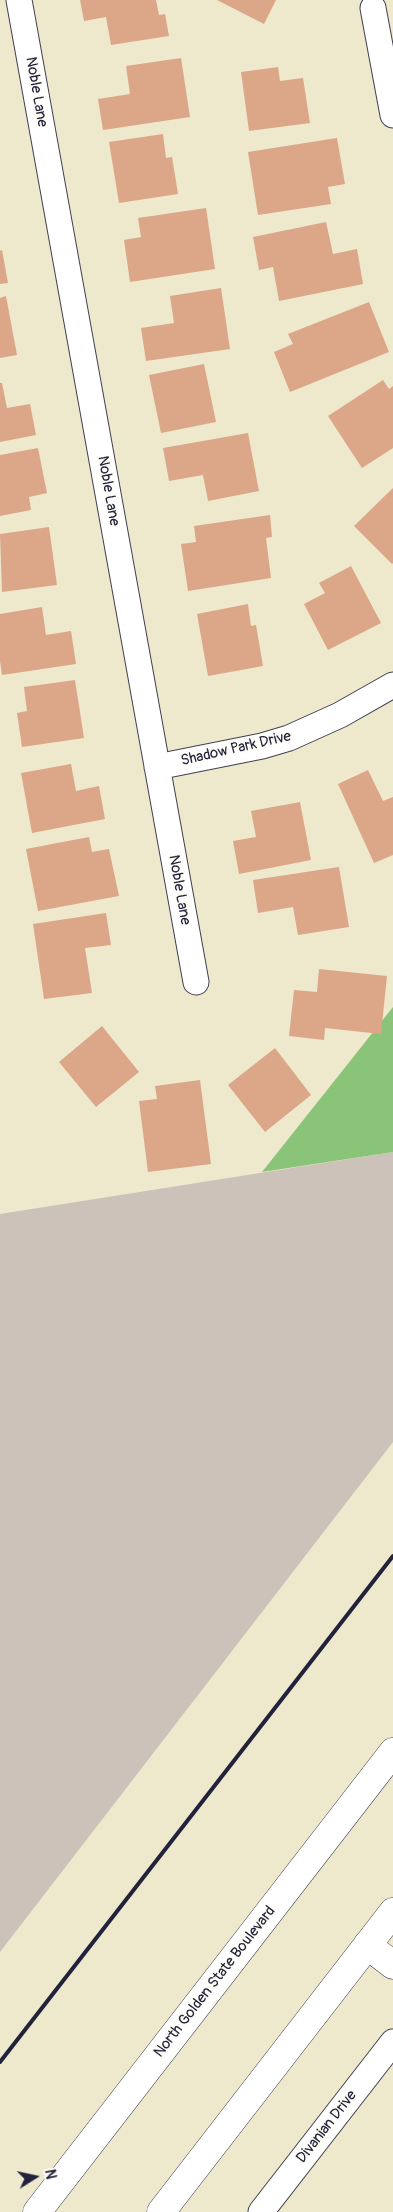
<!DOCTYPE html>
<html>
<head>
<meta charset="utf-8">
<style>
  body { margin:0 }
  #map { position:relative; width:393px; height:2212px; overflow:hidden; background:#eee8cd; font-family:Pangolin,sans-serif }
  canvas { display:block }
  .north { position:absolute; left:10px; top:2152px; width:50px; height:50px; -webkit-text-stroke:4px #fdfcf7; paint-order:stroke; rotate:80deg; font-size:14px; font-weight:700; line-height:20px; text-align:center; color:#22223b }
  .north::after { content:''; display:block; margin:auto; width:18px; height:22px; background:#22223b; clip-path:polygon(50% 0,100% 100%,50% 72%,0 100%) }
</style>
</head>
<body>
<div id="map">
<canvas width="393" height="2212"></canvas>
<div class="north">N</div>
</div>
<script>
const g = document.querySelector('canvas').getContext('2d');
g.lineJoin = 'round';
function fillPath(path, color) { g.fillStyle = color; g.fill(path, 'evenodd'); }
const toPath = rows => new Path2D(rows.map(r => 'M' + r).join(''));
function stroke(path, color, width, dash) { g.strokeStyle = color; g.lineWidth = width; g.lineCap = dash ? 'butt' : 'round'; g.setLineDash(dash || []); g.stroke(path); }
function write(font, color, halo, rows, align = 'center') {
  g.font = font + ' Pangolin,sans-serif'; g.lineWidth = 4.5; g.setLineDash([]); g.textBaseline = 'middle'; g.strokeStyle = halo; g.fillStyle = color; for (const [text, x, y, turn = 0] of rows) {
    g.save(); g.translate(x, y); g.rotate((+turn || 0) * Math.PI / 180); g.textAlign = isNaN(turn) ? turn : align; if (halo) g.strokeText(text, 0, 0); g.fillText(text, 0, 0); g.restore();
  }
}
fillPath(toPath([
  [393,1152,393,1442,0,1952,0,1214]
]), '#ccc2b9');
fillPath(toPath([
  [393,1007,393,1152,262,1172]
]), '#89c479');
fillPath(toPath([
  [80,0,156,0,159,15,165,14,169,36,111,45,106,17,84,21],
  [217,0,276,0,264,24],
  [181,58,190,117,103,130,98,99,130,94,126,66],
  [278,67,280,81,303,78,310,123,249,131,241,72],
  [163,134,166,158,172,157,178,194,119,203,109,142],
  [337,138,345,184,328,187,331,204,258,215,248,152],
  [206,208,215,269,130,282,124,240,141,237,138,218],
  [326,222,333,254,357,249,363,284,279,301,273,267,259,270,253,237],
  [2,250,8,283,0,284,0,251],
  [221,288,230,349,146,361,141,328,174,323,170,296],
  [6,296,17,355,0,358,0,298],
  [369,302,389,352,290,392,274,352,293,344,288,334],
  [204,364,216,422,161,433,149,375],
  [383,380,389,389,393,386,393,448,362,468,328,416],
  [0,383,2,383,7,408,30,404,36,435,0,442],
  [248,433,259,491,208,501,203,475,169,481,163,448],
  [38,448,47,493,29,497,31,510,0,516,0,455],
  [393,488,393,563,392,564,354,526],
  [270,515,272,537,266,538,271,578,188,591,181,544,196,542,194,526],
  [49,527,57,585,2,592,0,534],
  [351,566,381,623,328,650,304,604,325,593,319,583],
  [248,604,251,626,256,625,263,666,208,676,197,614],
  [42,607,46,635,71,631,76,664,2,675,0,661,0,614],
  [75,680,84,738,22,747,17,713,27,711,24,687],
  [71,764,76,791,99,786,105,819,32,833,21,773],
  [368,770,383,801,393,797,393,855,374,863,338,784],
  [300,802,311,860,239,874,233,841,256,837,251,811],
  [89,837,92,852,109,849,119,896,38,911,26,849],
  [339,867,349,927,298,935,293,907,258,913,253,880],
  [106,913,111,945,85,948,92,993,44,999,33,924],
  [319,969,387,976,381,1034,325,1028,324,1040,289,1036,294,990,317,992],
  [102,1026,139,1072,96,1107,59,1062],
  [275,1048,311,1095,265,1132,228,1085],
  [200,1080,211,1164,148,1172,139,1101,157,1099,155,1086]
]), '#dba788');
const minor = toPath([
  [19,0,196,982],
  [373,8,393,115],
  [157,767,262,746,289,738,340,715,393,685],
  [261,2212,393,2042]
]);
const secondary = toPath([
  [367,1945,393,1965],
  [37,2212,393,1752],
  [161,2212,393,1912]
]);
stroke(minor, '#414051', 27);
stroke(secondary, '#414051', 29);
stroke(minor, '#fff', 25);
stroke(secondary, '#fff', 28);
stroke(toPath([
  [0,2062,393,1556]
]), '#22223b', 4);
write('15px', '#22223b', '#fdfcf7', [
  ["Noble Lane",36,92,80],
  ["Noble Lane",108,491,80],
  ["Shadow Park Drive",236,749,-13],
  ["Noble Lane",179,890,80],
  ["North Golden State Boulevard",215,1982,-52],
  ["Divanian Drive",327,2127,-52]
]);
</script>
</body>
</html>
